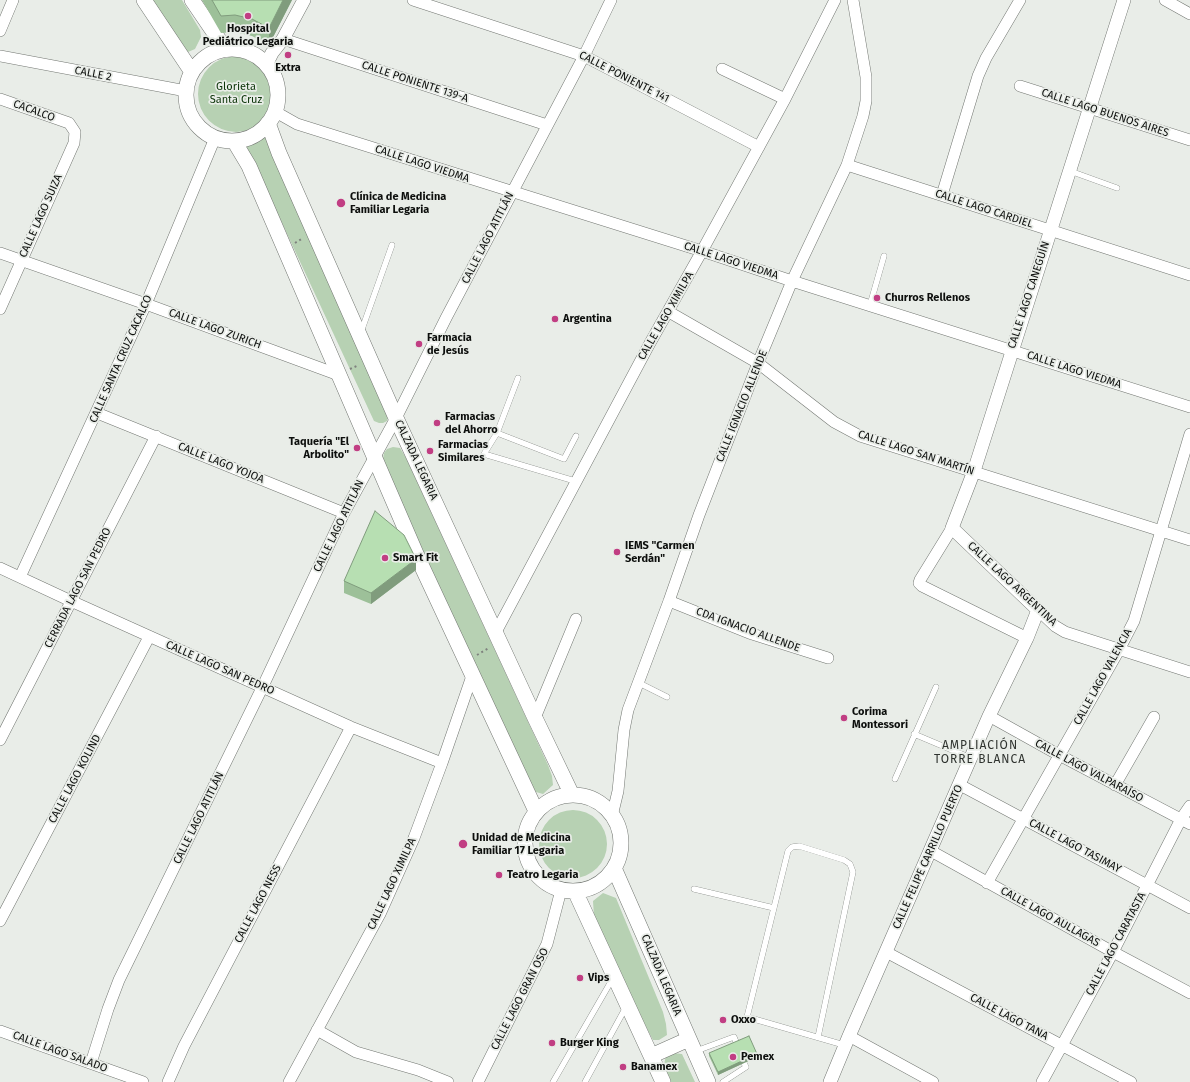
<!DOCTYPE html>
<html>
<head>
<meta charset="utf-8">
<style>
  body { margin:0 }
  canvas { display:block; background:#e9ede8 }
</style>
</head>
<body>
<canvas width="1190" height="1082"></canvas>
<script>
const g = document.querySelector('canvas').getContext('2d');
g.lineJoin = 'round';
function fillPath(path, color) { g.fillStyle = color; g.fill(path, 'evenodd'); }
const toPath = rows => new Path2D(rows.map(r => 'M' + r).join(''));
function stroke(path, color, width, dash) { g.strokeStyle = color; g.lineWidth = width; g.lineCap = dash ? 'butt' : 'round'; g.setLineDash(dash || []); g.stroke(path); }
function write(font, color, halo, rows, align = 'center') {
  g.font = font + ' "Fira Sans",sans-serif'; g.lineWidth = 3.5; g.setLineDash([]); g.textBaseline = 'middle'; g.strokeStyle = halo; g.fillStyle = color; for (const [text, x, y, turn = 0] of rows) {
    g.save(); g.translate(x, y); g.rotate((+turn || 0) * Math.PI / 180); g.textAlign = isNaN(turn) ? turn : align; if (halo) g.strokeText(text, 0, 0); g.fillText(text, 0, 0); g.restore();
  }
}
fillPath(toPath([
  [145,0,182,0,200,30,201,37,195,49,188,52,181,51],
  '198 94a38 38 0 1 1 76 0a38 38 0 1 1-76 0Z',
  [266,132,388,417,387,421,383,423,379,423,374,421,256,167,243,143,252,141],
  [393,447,400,448,406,458,548,765,552,776,553,785,543,794,536,792,533,787,420,546,383,459,384,453,387,449],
  '539 844a34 34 0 1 1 68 0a34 34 0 1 1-68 0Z',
  [603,893,616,898,663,1012,666,1024,667,1035,659,1040,653,1040,647,1029,594,916,593,901],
  [673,1053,682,1054,695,1082,668,1082,663,1070,666,1055]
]), '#b7d1b3');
const service = toPath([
  [1070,171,1117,188],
  [870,305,884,256],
  [361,332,392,245],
  [518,378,497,433,484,454,575,481],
  [497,433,564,459,576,436],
  [639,683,667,697],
  [914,734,971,758],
  [895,779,936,687],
  [694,889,774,908],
  [818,1037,853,872,850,864,844,860,799,846,792,847,788,851,747,1017,844,1045],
  [696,1051,734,1037,737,1044],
  [553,1082,613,978],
  [585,1082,626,1007],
  [723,1082,746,1067,744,1063]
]);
const minor = toPath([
  [413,0,584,56,759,147],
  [1165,0,1190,14],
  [0,31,13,0],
  [283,39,547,125],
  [0,56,186,91],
  [722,69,785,99],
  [1020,86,1190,140],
  [0,99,69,123,75,132,74,143,0,309],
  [274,111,297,124,702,251,792,281,1190,407],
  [847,165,1190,275],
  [942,195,978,76,986,58,1020,0],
  [0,253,146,304,339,375],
  [669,312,758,363,834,422,860,436,1190,540],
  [97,413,344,513],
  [952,528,920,580,919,583,922,586,1027,638],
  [0,568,71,601,351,727,442,763],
  [20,577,146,304,215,138],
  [669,601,749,633,828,658],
  [1038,610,1055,626,1065,632,1190,672],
  [496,632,650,343,702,251,785,99,835,0],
  [989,716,1059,755,1190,824],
  [535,718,576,619],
  [0,740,156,436],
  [960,785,1190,908],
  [1115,785,1154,717],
  [612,816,618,791,624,730,628,710,669,601,699,515,758,363,792,281,847,165,863,116,866,101,866,77,853,0],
  [931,851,1113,952,1190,993],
  [987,883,1119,650,1134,621,1190,434],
  [0,921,149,637],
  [886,952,1131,1082],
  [317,1030,356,1052,418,1070,448,1082],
  [0,1031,143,1082],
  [849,1036,933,1082],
  [91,1063,108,1009,119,980,263,686,344,513,396,418,446,318,584,56,611,0],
  [168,1082,184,1046,351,727],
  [289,1082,380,914,414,838,442,763,472,676],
  [478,1082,547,944,561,890],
  [1042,1082,1113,952,1181,819,1190,806]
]);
const tertiary = toPath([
  [266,65,272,53,283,39,304,0],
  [830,1082,849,1036,989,716,1027,638,1038,610,952,528,974,471,1124,0]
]);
const secondary = toPath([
  [144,0,192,72],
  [192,0,226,50],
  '186 95a46 46 0 1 1 92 0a46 46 0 1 1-92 0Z',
  [268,123,279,153,396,418,535,718,572,795],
  [234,141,249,166,417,556,536,811],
  '525 843a48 48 0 1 1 96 0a48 48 0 1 1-96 0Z',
  [614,868,708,1082],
  [575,891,663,1082],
  [651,1056,689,1039]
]);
stroke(service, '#737772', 6);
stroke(minor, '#737772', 12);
stroke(tertiary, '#737772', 14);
stroke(secondary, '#737772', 16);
stroke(toPath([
  [295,243,303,238],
  [350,369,359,365],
  [477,655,489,648]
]), '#7f827e', 2, [2, 3]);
stroke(service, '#fff', 5.5);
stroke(minor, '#fff', 11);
stroke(tertiary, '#fff', 13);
stroke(secondary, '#fff', 15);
fillPath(toPath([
  [202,0,292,0,269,45,252,36,235,32,221,33],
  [416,570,371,604,344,593,344,581],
  [709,1053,757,1057,718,1075,709,1056]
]), '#9dc099');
fillPath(toPath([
  [283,0,292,0,269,45,269,28],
  [416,559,416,570,371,604,371,593],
  [757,1054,757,1057,718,1075,718,1072]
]), '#809c7d');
const building = toPath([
  [212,0,283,0,269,28,252,19,235,15,221,16,212,0],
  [375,511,404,535,416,559,371,593,344,581,375,511],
  [749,1036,757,1054,718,1072,709,1053,749,1036]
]);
fillPath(building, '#b7dfb2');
stroke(building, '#809c7d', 1);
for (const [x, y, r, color] of [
  [248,16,4,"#c13e83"],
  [288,55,4,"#c13e83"],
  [341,203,5,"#c13e83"],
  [877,298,4,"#c13e83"],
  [555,319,4,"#c13e83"],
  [419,344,4,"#c13e83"],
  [437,423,4,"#c13e83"],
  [357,448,4,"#c13e83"],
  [430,451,4,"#c13e83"],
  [617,552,4,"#c13e83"],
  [385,558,4,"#c13e83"],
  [844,718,4,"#c13e83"],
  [463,844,5,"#c13e83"],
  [499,875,4,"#c13e83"],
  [580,978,4,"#c13e83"],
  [723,1020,4,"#c13e83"],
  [552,1043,4,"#c13e83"],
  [733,1057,4,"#c13e83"],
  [623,1067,4,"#c13e83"]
]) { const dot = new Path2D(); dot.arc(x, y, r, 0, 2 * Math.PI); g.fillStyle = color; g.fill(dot); stroke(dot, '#e9ede8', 1.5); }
write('bold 11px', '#0d0f0d', '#e9ede8', [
  ["Hospital",248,29,"center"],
  ["Pediátrico Legaria",248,42,"center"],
  ["Extra",288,68,"center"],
  ["Clínica de Medicina",350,197],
  ["Familiar Legaria",350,210],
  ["Churros Rellenos",885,298],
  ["Argentina",563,319],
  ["Farmacia",427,338],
  ["de Jesús",427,351],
  ["Farmacias",445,417],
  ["del Ahorro",445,430],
  ["Taquería \"El",349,442,"right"],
  ["Arbolito\"",349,455,"right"],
  ["Farmacias",438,445],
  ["Similares",438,458],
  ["IEMS \"Carmen",625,546],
  ["Serdán\"",625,559],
  ["Smart Fit",393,558],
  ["Corima",852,712],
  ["Montessori",852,725],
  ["Unidad de Medicina",472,838],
  ["Familiar 17 Legaria",472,851],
  ["Teatro Legaria",507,875],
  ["Vips",588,978],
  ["Oxxo",731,1020],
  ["Burger King",560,1043],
  ["Pemex",741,1057],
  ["Banamex",631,1067]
], 'left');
write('11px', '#0d0f0d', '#e9ede8', [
  ["CALLE 2",93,74,11],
  ["CALLE PONIENTE 141",624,77,27],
  ["CALLE PONIENTE 139-A",415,82,18],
  ["CACALCO",34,111,20],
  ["CALLE LAGO BUENOS AIRES",1105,113,18],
  ["CALLE LAGO VIEDMA",422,164,18],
  ["CALLE LAGO CARDIEL",984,209,18],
  ["CALLE LAGO SUIZA",41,216,-66],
  ["CALLE LAGO ATITLÁN",488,238,-63],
  ["CALLE LAGO VIEDMA",731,261,18],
  ["CALLE LAGO CANEGUÍN",1029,295,-72],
  ["CALLE LAGO XIMILPA",666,316,-60],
  ["CALLE LAGO ZURICH",215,329,20],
  ["CALLE SANTA CRUZ CACALCO",121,359,-66],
  ["CALLE LAGO VIEDMA",1074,370,18],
  ["CALLE IGNACIO ALLENDE",742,406,-68],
  ["CALLE LAGO SAN MARTÍN",916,453,18],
  ["CALZADA LEGARIA",416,460,65],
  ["CALLE LAGO YOJOA",221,463,22],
  ["CALLE LAGO ATITLÁN",339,526,-64],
  ["CALLE LAGO ARGENTINA",1012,584,43],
  ["CERRADA LAGO SAN PEDRO",78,588,-63],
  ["CDA IGNACIO ALLENDE",748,630,20],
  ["CALLE LAGO SAN PEDRO",220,668,24],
  ["CALLE LAGO VALENCIA",1103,677,-61],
  ["CALLE LAGO VALPARAÍSO",1089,771,28],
  ["CALLE LAGO KOLIND",75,779,-62],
  ["CALLE LAGO ATITLÁN",199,818,-64],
  ["CALLE LAGO TASIMAY",1075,846,28],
  ["CALLE FELIPE CARRILLO PUERTO",928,857,-66],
  ["CALLE LAGO XIMILPA",392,884,-65],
  ["CALLE LAGO NESS",258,904,-62],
  ["CALLE LAGO AULLAGAS",1050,917,29],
  ["CALLE LAGO CARATASTA",1116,944,-62],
  ["CALZADA LEGARIA",661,975,67],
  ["CALLE LAGO GRAN OSO",520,999,-63],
  ["CALLE LAGO TANA",1009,1017,28],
  ["CALLE LAGO SALADO",60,1052,20]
]);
write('11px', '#0b3408', '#e9ede8', [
  ["Glorieta",236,87],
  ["Santa Cruz",236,100]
]);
g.letterSpacing = '1px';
write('12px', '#2f332f', '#e9ede8', [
  ["AMPLIACIÓN",980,746],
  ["TORRE BLANCA",980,760]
]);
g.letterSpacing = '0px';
</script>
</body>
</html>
